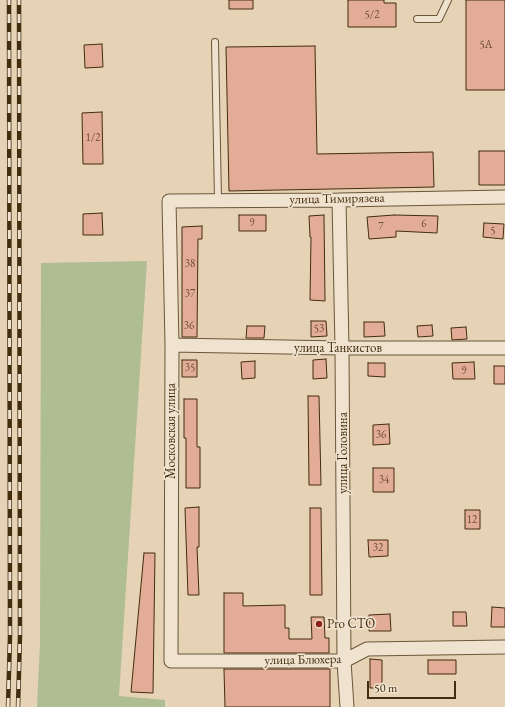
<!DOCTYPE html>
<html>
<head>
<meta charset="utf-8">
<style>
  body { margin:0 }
  #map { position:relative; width:505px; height:707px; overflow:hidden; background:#e6d2b5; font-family:"EB Garamond",serif }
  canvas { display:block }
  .scale { position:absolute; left:367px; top:681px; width:89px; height:18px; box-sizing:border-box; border:2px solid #422d0e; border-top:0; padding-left:5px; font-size:12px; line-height:14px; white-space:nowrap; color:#422d0e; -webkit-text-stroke:3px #efe2cf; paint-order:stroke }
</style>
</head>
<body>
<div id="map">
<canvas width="505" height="707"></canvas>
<div class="scale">50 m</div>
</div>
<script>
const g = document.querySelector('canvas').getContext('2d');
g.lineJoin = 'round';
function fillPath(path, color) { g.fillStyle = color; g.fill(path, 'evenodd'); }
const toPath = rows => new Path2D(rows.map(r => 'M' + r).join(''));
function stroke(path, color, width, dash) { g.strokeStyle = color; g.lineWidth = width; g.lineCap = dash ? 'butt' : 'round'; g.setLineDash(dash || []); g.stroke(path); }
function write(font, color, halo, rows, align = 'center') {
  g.font = font + ' "EB Garamond",serif'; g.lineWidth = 3.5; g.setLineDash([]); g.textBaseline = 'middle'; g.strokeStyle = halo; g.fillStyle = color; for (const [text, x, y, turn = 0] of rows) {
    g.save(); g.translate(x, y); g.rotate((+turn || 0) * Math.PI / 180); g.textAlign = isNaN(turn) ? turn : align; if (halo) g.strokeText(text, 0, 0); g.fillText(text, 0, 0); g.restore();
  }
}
fillPath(toPath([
  [147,261,119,696,165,700,165,707,37,707,40,643,41,263]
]), '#afbd92');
const building = toPath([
  [229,0,253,0,253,9,229,9,229,0],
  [348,0,384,0,384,3,396,3,396,27,348,27,348,0],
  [466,0,505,0,505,90,466,90,466,0],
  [102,44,103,67,85,68,84,45,102,44],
  [315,46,317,154,433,152,434,187,229,191,226,47,315,46],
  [102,112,103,164,83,164,82,113,102,112],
  [479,151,505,151,505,185,479,185,479,151],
  [102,213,103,235,83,235,83,214,102,213],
  [239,215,266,215,266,231,239,231,239,215],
  [324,215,325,301,310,300,311,237,310,237,309,216,324,215],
  [394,215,438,216,437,233,396,231,396,237,369,239,367,217,394,215],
  [484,223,504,224,503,239,483,237,484,223],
  [202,226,202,239,198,239,197,337,182,337,182,227,202,226],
  [311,321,326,321,327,336,311,337,311,321],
  [364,322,384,322,385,336,364,337,364,322],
  [432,325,433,336,418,337,417,326,432,325],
  [247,326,265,326,264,338,246,338,247,326],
  [466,327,467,339,452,340,451,328,466,327],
  [326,359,327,378,313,379,313,360,326,359],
  [182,360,197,360,197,377,182,377,182,360],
  [255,361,255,378,242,379,241,362,255,361],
  [474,362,475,379,453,379,452,363,474,362],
  [368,363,385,363,385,377,368,376,368,363],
  [494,366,505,366,505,384,494,384,494,366],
  [308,396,319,396,321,485,309,485,308,396],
  [184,399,197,399,197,447,200,447,200,488,186,488,186,438,184,438,184,399],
  [389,424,390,444,373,445,373,425,389,424],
  [373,468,394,468,394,492,373,492,373,468],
  [199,507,199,547,197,547,199,595,188,595,185,508,199,507],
  [310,508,321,508,322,595,310,595,310,508],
  [465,510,480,510,480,529,465,529,465,510],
  [368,540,388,540,388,556,369,557,368,540],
  [144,553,155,553,153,693,131,692,144,553],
  [224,593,243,593,243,606,285,605,285,628,289,628,289,639,312,639,311,617,324,617,325,638,329,638,329,653,224,653,224,593],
  [492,607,505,608,505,627,491,627,492,607],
  [453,612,466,612,467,626,453,626,453,612],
  [390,614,391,631,369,631,369,615,390,614],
  [370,659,382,660,382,688,370,688,370,659],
  [428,660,456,660,456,674,428,674,428,660],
  [224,669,330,669,330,707,225,707,224,669]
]);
fillPath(building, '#e3ac96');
stroke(building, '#422d0e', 1);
const lane = toPath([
  [417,19,439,19,448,0],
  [215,42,218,200]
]);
const street = toPath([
  [505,197,339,200,169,201,172,345,171,661,344,661,367,649,505,647],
  [339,200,342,348,344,661,347,707],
  [172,345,342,348,505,348]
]);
stroke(lane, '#6b5638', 8);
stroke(street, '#6b5638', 15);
stroke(lane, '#efe2cf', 6);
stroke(street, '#efe2cf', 13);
const rail = toPath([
  [8,707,10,636,9,0],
  [18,707,20,635,19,0]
]);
stroke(rail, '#422d0e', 4.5);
stroke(rail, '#efe2cf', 3, [9]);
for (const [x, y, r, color] of [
  [319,624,4,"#8f2418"]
]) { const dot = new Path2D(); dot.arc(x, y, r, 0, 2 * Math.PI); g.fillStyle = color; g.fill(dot); stroke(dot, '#efe2cf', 1.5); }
write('11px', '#6a4d30', null, [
  ["5/2",372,15],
  ["5А",486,45],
  ["1/2",93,138],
  ["9",252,223],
  ["6",424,224],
  ["7",381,227],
  ["5",493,231],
  ["38",190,264],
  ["37",190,294],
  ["36",189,326],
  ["53",319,329],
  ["35",190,368],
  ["9",464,371],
  ["36",381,435],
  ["34",384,480],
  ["12",472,520],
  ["32",378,548]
]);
write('13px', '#422d0e', '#efe2cf', [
  ["улица Тимирязева",337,199,-1],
  ["улица Танкистов",338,348],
  ["Московская улица",171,431,-90],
  ["улица Головина",343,453,-90],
  ["улица Блюхера",303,660,-1]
]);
write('13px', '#422d0e', '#efe2cf', [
  ["Pro СТО",327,624]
], 'left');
</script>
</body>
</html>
